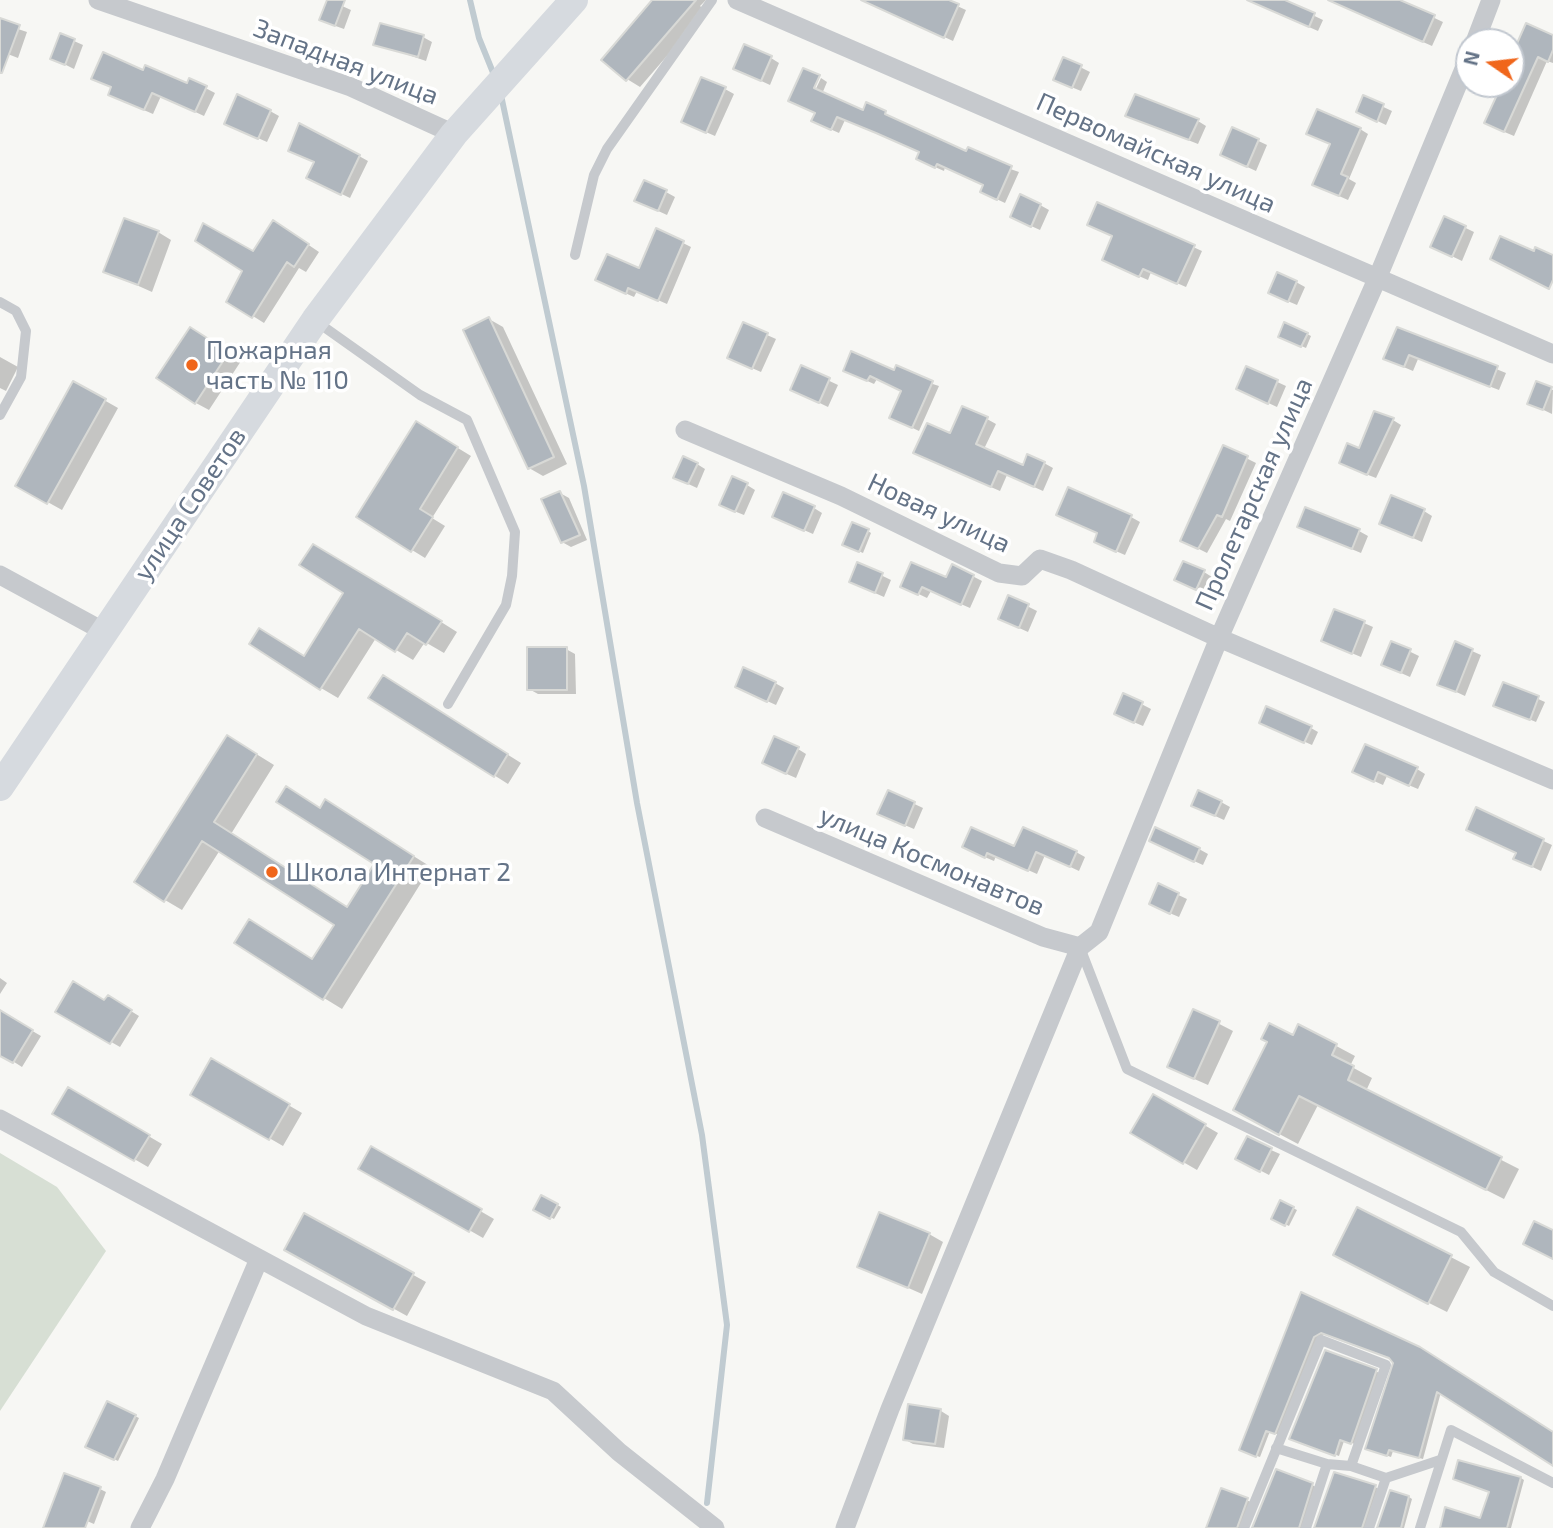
<!DOCTYPE html>
<html>
<head>
<meta charset="utf-8">
<style>
  body { margin:0 }
  #map { position:relative; width:1553px; height:1528px; overflow:hidden; background:#f7f7f4; font-family:"Exo 2",sans-serif }
  canvas { display:block }
  .north { position:absolute; left:1455px; top:28px; width:70px; height:70px; box-sizing:border-box; background:#fff; border:2px solid #c1c7cf; border-radius:50%; rotate:284deg; font-size:19px; font-weight:700; line-height:28px; text-align:center; color:#647387 }
  .north::after { content:''; display:block; margin:auto; width:24px; height:32px; background:#f0661b; clip-path:polygon(50% 0,100% 100%,50% 72%,0 100%) }
</style>
</head>
<body>
<div id="map">
<canvas width="1553" height="1528"></canvas>
<div class="north">N</div>
</div>
<script>
const g = document.querySelector('canvas').getContext('2d');
g.lineJoin = 'round';
function fillPath(path, color) { g.fillStyle = color; g.fill(path, 'evenodd'); }
const toPath = rows => new Path2D(rows.map(r => 'M' + r).join(''));
function stroke(path, color, width, dash) { g.strokeStyle = color; g.lineWidth = width; g.lineCap = dash ? 'butt' : 'round'; g.setLineDash(dash || []); g.stroke(path); }
function write(font, color, halo, rows, align = 'center') {
  g.font = font + ' "Exo 2",sans-serif'; g.lineWidth = 7; g.setLineDash([]); g.textBaseline = 'middle'; g.strokeStyle = halo; g.fillStyle = color; for (const [text, x, y, turn = 0] of rows) {
    g.save(); g.translate(x, y); g.rotate((+turn || 0) * Math.PI / 180); g.textAlign = isNaN(turn) ? turn : align; if (halo) g.strokeText(text, 0, 0); g.fillText(text, 0, 0); g.restore();
  }
}
fillPath(toPath([
  [0,1153,57,1187,106,1251,0,1411]
]), '#d7dfd4');
fillPath(toPath([
  [329,0,351,10,344,29,330,24],
  [655,0,706,0,700,6,706,11,640,87,627,79],
  [870,0,944,0,966,10,953,41,877,6],
  [1272,0,1281,0,1323,20,1318,31,1277,13],
  [1336,0,1396,0,1443,22,1432,46,1344,7],
  [0,23,27,32,18,58,0,51],
  [423,37,432,42,426,61,376,44],
  [1553,37,1553,63,1547,61,1514,136,1495,128,1503,84,1511,84,1511,64],
  [74,41,83,45,74,69,52,58],
  [771,58,779,63,770,85,744,73],
  [1064,59,1090,72,1081,91,1064,84],
  [144,72,187,86,190,80,215,93,204,116,161,96,153,114,118,99,112,88],
  [821,78,827,82,822,94,864,112,885,113,892,120,967,154,1019,172,1005,203,990,196,985,185,945,167,944,171,926,163,921,153,845,120,839,133,821,125,809,96,812,97],
  [725,89,734,94,715,136,692,126],
  [1364,98,1392,111,1386,125,1367,116],
  [270,111,279,116,267,142,235,128],
  [1127,116,1198,121,1206,126,1198,144],
  [1233,129,1267,145,1256,171,1230,159],
  [1360,129,1368,134,1349,179,1356,183,1348,200,1323,189],
  [359,156,368,161,350,198,317,182,315,162],
  [666,192,675,197,667,215,645,205],
  [1098,204,1202,251,1186,287,1151,272,1148,280,1111,264,1114,236],
  [1040,205,1049,210,1040,230,1020,221],
  [1445,218,1474,232,1462,261,1441,251],
  [285,229,319,252,306,272,299,268,264,323,229,301,254,253],
  [657,230,691,247,667,304,637,291,634,297,605,284,640,270],
  [158,232,171,240,152,292,105,271],
  [1296,282,1305,287,1297,305,1278,297],
  [489,319,503,327,567,464,543,476,529,468],
  [1398,329,1506,373,1499,390,1418,359,1413,371,1394,363],
  [1307,334,1311,336,1306,348,1283,338],
  [767,335,776,339,761,372,738,362],
  [204,337,241,361,209,410,196,403],
  [0,357,18,367,6,391,0,388],
  [802,368,838,385,828,407,801,394],
  [1247,368,1286,386,1277,407,1247,393],
  [895,372,939,386,919,431,898,421,903,391,877,379,874,384,852,374],
  [74,383,118,408,62,510,17,485],
  [1537,383,1553,390,1552,414,1529,403],
  [987,419,996,424,984,449,1024,467,1044,463,1053,468,1043,491,1007,475,1000,491,924,458,951,436],
  [1393,420,1401,425,1376,478,1350,468,1360,450],
  [430,431,471,456,432,518,445,526,425,558,412,550],
  [1224,447,1256,463,1230,521,1226,519,1207,553,1191,545],
  [697,464,705,469,697,488,684,482],
  [747,485,755,490,744,515,729,509],
  [560,493,569,498,587,540,571,547,562,542],
  [814,508,822,513,813,534,783,521],
  [1424,511,1432,516,1422,542,1381,524],
  [1131,517,1140,522,1125,555,1104,546],
  [868,531,871,533,863,553,847,546],
  [1308,531,1359,531,1368,536,1361,553],
  [858,564,891,580,884,597,859,586],
  [953,566,982,581,970,608,931,591,927,598,902,586,947,579],
  [1204,572,1212,577,1205,593,1185,584],
  [346,593,403,598,457,632,444,653,425,642,413,660,376,638,338,698,321,688,305,658],
  [1009,597,1037,611,1028,632,1008,623],
  [1364,623,1373,627,1361,657,1323,641],
  [1392,643,1419,656,1410,677,1392,669],
  [1456,644,1481,655,1465,696,1439,684],
  [566,649,575,654,576,694,538,694,529,689],
  [775,683,784,688,776,705,745,691],
  [1504,684,1545,702,1536,722,1502,708],
  [397,685,521,763,508,784,371,697],
  [1124,695,1151,709,1143,726,1124,718],
  [1269,726,1311,728,1318,732,1312,745],
  [245,747,274,765,231,834,348,908,376,863,321,809,343,812,431,867,342,1009,324,998,313,961,336,924,220,850,182,910,165,900],
  [798,749,806,754,796,778,773,768],
  [1417,769,1425,774,1418,789,1387,776,1383,785,1354,772],
  [889,792,923,808,914,829,888,818],
  [1221,802,1230,807,1224,820,1202,810],
  [1477,810,1552,845,1541,871,1524,863],
  [1160,846,1199,849,1208,854,1203,865],
  [1015,849,1076,852,1085,857,1079,871,1045,855,1037,874,996,856,994,861,973,852],
  [1159,886,1187,899,1179,917,1160,909],
  [0,978,7,983,0,994],
  [108,997,139,1016,120,1047,57,1011,105,1002],
  [1194,1011,1233,1031,1208,1085,1183,1074],
  [0,1012,41,1036,22,1067,0,1053],
  [1299,1026,1355,1056,1350,1066,1372,1078,1366,1091,1519,1169,1504,1199,1318,1105,1298,1144,1253,1120],
  [212,1061,302,1113,283,1146,193,1094],
  [68,1089,162,1144,148,1167,55,1113],
  [1154,1096,1218,1133,1197,1170,1133,1133],
  [372,1148,494,1219,483,1238,361,1168],
  [1271,1150,1280,1154,1269,1175,1246,1163],
  [542,1197,561,1207,554,1219,535,1209],
  [1281,1202,1297,1210,1289,1226,1273,1218],
  [1358,1209,1470,1267,1447,1312,1353,1265],
  [305,1215,426,1282,407,1316,286,1249],
  [929,1234,943,1242,922,1294,859,1266],
  [1302,1294,1553,1434,1553,1464,1441,1392,1423,1459,1393,1451,1391,1457,1371,1450,1395,1363,1391,1358,1325,1334,1318,1339,1279,1435,1270,1431,1260,1457,1245,1452],
  [1376,1371,1379,1373,1355,1444,1344,1441,1339,1456,1294,1440],
  [108,1403,139,1418,118,1461,87,1446],
  [941,1411,949,1416,944,1448,913,1444,904,1439],
  [1521,1478,1524,1480,1511,1528,1441,1528,1481,1521],
  [1312,1485,1316,1487,1302,1528,1254,1528],
  [1375,1487,1379,1489,1365,1528,1316,1528],
  [100,1489,106,1492,94,1524,87,1521,84,1528,44,1528],
  [1222,1490,1251,1502,1241,1528,1208,1528],
  [1409,1497,1412,1499,1404,1528,1379,1528]
]), '#0003');
stroke(toPath([
  [470,0,479,38,494,75],
  [501,95,584,486,637,803,702,1135,727,1325,707,1503]
]), '#c0cbd1', 6);
const building = toPath([
  [327,0,345,0,335,26,319,20,327,0],
  [652,0,696,0,626,81,601,60,652,0],
  [861,0,949,0,959,4,944,38,861,0],
  [1247,0,1285,0,1315,13,1309,27,1247,0],
  [1328,0,1400,0,1435,15,1423,42,1328,0],
  [0,18,20,25,2,73,0,73,0,18],
  [380,23,424,35,418,57,373,45,380,23],
  [1526,23,1553,35,1553,50,1548,62,1538,57,1504,132,1484,123,1502,84,1511,84,1511,57,1526,23],
  [60,33,75,39,65,65,50,59,60,33],
  [744,44,772,56,761,81,733,69,744,44],
  [103,52,143,70,145,65,187,83,189,78,207,86,195,112,152,93,144,110,108,95,111,87,91,79,103,52],
  [1063,57,1082,65,1072,88,1053,80,1063,57],
  [803,68,820,75,814,88,863,110,866,102,886,111,885,114,966,151,968,147,1012,166,997,200,980,192,983,185,937,164,935,168,916,159,919,152,876,133,837,117,831,130,811,121,815,113,788,101,803,68],
  [701,77,726,87,706,133,681,122,701,77],
  [237,94,271,110,258,139,224,124,237,94],
  [1135,94,1199,119,1189,140,1125,116,1135,94],
  [1363,95,1384,104,1377,122,1356,112,1363,95],
  [1317,109,1361,128,1341,174,1348,177,1339,196,1312,185,1330,144,1306,134,1317,109],
  [299,123,360,155,341,195,306,178,314,162,288,151,299,123],
  [1232,127,1259,139,1247,167,1220,155,1232,127],
  [644,180,667,190,658,211,634,201,644,180],
  [1020,194,1041,204,1031,227,1010,217,1020,194],
  [1097,202,1195,245,1177,284,1143,269,1139,277,1102,260,1112,236,1087,225,1097,202],
  [1444,216,1466,226,1452,257,1430,247,1444,216],
  [124,218,159,231,138,285,103,272,124,218],
  [273,220,309,244,294,267,287,262,252,318,226,302,242,271,195,241,203,223,253,251,273,220],
  [656,228,684,241,658,301,628,288,626,294,595,280,607,254,639,268,656,228],
  [1500,236,1534,251,1535,247,1553,255,1553,280,1549,289,1490,259,1500,236],
  [1277,272,1297,281,1288,302,1268,293,1277,272],
  [489,317,554,457,528,469,463,330,489,317],
  [743,322,768,333,752,369,727,358,743,322],
  [1284,322,1308,333,1301,347,1278,337,1284,322],
  [190,327,229,352,195,404,156,378,190,327],
  [1397,327,1498,366,1490,387,1409,355,1404,367,1383,359,1397,327],
  [851,351,894,370,896,365,933,381,912,428,889,418,901,391,870,376,867,381,843,371,851,351],
  [801,365,830,378,819,403,790,390,801,365],
  [1246,366,1278,380,1268,404,1236,389,1246,366],
  [73,381,106,399,47,504,15,486,73,381],
  [1536,381,1552,387,1543,410,1527,404,1536,381],
  [962,406,988,417,976,444,1023,465,1027,454,1045,462,1034,487,998,471,991,487,913,453,927,423,950,433,962,406],
  [1374,411,1394,418,1367,475,1339,463,1347,443,1359,448,1374,411],
  [416,421,458,447,420,509,433,517,411,552,356,517,416,421],
  [1223,445,1248,456,1222,517,1217,515,1198,549,1180,541,1223,445],
  [683,456,698,463,688,484,673,478,683,456],
  [732,476,748,483,735,512,719,505,732,476],
  [1068,487,1132,515,1116,552,1094,542,1097,533,1056,515,1068,487],
  [560,491,580,535,561,543,541,499,560,491],
  [783,492,815,506,804,531,772,517,783,492],
  [1391,495,1425,509,1413,538,1379,524,1391,495],
  [1305,507,1360,529,1352,549,1297,527,1305,507],
  [852,522,869,529,859,552,842,545,852,522],
  [313,544,442,621,426,645,407,633,395,652,359,629,320,690,249,644,259,628,304,656,343,593,299,565,313,544],
  [1183,561,1205,570,1196,590,1174,580,1183,561],
  [857,562,883,573,875,593,849,582,857,562],
  [911,562,946,577,952,564,974,575,961,605,922,587,918,595,900,587,911,562],
  [1008,595,1029,604,1019,628,998,619,1008,595],
  [1334,609,1365,621,1352,654,1321,641,1334,609],
  [1391,641,1411,649,1401,673,1381,665,1391,641],
  [1455,641,1473,649,1456,692,1437,685,1455,641],
  [527,647,567,647,567,690,527,690,527,647],
  [743,667,776,682,767,702,735,687,743,667],
  [383,675,508,754,494,777,368,698,383,675],
  [1503,682,1539,696,1530,720,1493,706,1503,682],
  [1123,693,1143,702,1134,723,1114,714,1123,693],
  [1266,706,1312,726,1304,743,1259,723,1266,706],
  [227,735,257,754,214,822,347,907,374,864,276,802,286,786,320,808,325,799,414,856,323,1000,234,943,249,919,312,959,334,925,202,841,164,902,134,882,227,735],
  [774,736,799,747,786,774,762,763,774,736],
  [1365,744,1418,767,1409,786,1378,772,1374,782,1352,772,1365,744],
  [888,790,915,802,905,826,877,814,888,790],
  [1198,790,1222,801,1215,816,1191,806,1198,790],
  [1476,807,1544,839,1532,867,1513,859,1516,853,1466,830,1476,807],
  [971,827,1014,846,1023,827,1077,851,1070,867,1036,852,1028,871,987,853,985,858,962,847,971,827],
  [1155,827,1200,848,1194,862,1149,841,1155,827],
  [1158,883,1179,893,1170,914,1149,904,1158,883],
  [73,981,104,1000,108,995,132,1010,110,1044,55,1012,73,981],
  [1193,1009,1220,1021,1194,1079,1167,1067,1193,1009],
  [0,1010,33,1030,13,1063,0,1056,0,1010],
  [1269,1023,1293,1035,1298,1024,1337,1044,1332,1055,1354,1066,1348,1080,1502,1157,1486,1190,1299,1096,1279,1135,1233,1110,1267,1042,1261,1039,1269,1023],
  [211,1058,290,1104,269,1140,190,1095,211,1058],
  [68,1087,150,1135,134,1161,52,1114,68,1087],
  [1153,1094,1206,1124,1183,1164,1130,1133,1153,1094],
  [1247,1136,1272,1148,1260,1172,1235,1159,1247,1136],
  [371,1146,482,1209,469,1232,358,1169,371,1146],
  [541,1195,558,1204,550,1219,533,1210,541,1195],
  [1280,1200,1294,1207,1285,1226,1271,1219,1280,1200],
  [1357,1207,1452,1255,1428,1304,1333,1255,1357,1207],
  [879,1212,930,1233,908,1288,857,1267,879,1212],
  [304,1213,414,1273,393,1310,284,1250,304,1213],
  [1534,1221,1553,1230,1553,1259,1523,1244,1534,1221],
  [1301,1292,1420,1347,1553,1432,1553,1466,1437,1392,1419,1458,1389,1450,1387,1456,1365,1449,1393,1363,1389,1358,1321,1333,1314,1337,1275,1434,1266,1431,1256,1457,1239,1450,1301,1292],
  [1325,1350,1377,1369,1351,1444,1340,1440,1335,1456,1289,1439,1325,1350],
  [107,1401,136,1415,114,1460,85,1447,107,1401],
  [908,1404,941,1409,935,1444,903,1440,908,1404],
  [1458,1460,1521,1477,1507,1528,1440,1528,1445,1507,1480,1518,1489,1492,1453,1479,1458,1460],
  [1276,1469,1313,1483,1299,1528,1252,1528,1276,1469],
  [1334,1472,1376,1485,1362,1528,1314,1528,1334,1472],
  [64,1473,101,1487,85,1528,43,1528,64,1473],
  [1221,1488,1248,1498,1237,1528,1206,1528,1221,1488],
  [1390,1490,1409,1496,1401,1528,1377,1528,1390,1490]
]);
fillPath(building, '#afb6bd');
stroke(building, '#d8d9d6', 2);
stroke(toPath([
  [575,255,594,175,607,149,712,0],
  [0,302,16,311,26,331,21,377,0,415],
  [317,322,420,395,467,420,515,532,512,576,506,605,448,704],
  [1081,950,1127,1069,1461,1232,1494,1272,1553,1306],
  [1276,1448,1327,1464,1351,1466,1386,1478],
  [1244,1528,1321,1340,1386,1365,1351,1466],
  [1306,1528,1327,1464],
  [1369,1528,1386,1478,1440,1460],
  [1420,1528,1451,1430,1553,1483]
]), '#c6c9cd', 10);
stroke(toPath([
  [98,0,351,87,454,134],
  [737,0,1553,354],
  [1475,42,1491,0],
  [685,430,841,496,999,573,1022,576,1040,559,1071,570,1219,638,1553,780],
  [0,575,103,631],
  [765,818,1043,937,1080,947],
  [0,1119,366,1316,553,1391,619,1452,715,1528],
  [140,1528,165,1479,259,1259],
  [845,1528,890,1409,1080,947,1099,932,1219,638,1377,279,1469,57]
]), '#c6c9cd', 19);
stroke(toPath([
  [0,787,315,320,454,134,574,0]
]), '#d6dadf', 28);
for (const [x, y, r, color] of [
  [192,365,7,"#f0661b"],
  [272,872,7,"#f0661b"]
]) { const dot = new Path2D(); dot.arc(x, y, r, 0, 2 * Math.PI); g.fillStyle = color; g.fill(dot); stroke(dot, '#fff', 2.5); }
write('26px', '#647387', '#fff', [
  ["Западная улица",346,62,21],
  ["Первомайская улица",1156,153,24],
  ["Пролетарская улица",1254,494,-66],
  ["улица Советов",190,504,-56],
  ["Новая улица",939,513,25],
  ["улица Космонавтов",932,861,23]
]);
write('26px', '#647387', '#fff', [
  ["Пожарная",206,350],
  ["часть № 110",206,380],
  ["Школа Интернат 2",286,872]
], 'left');
</script>
</body>
</html>
